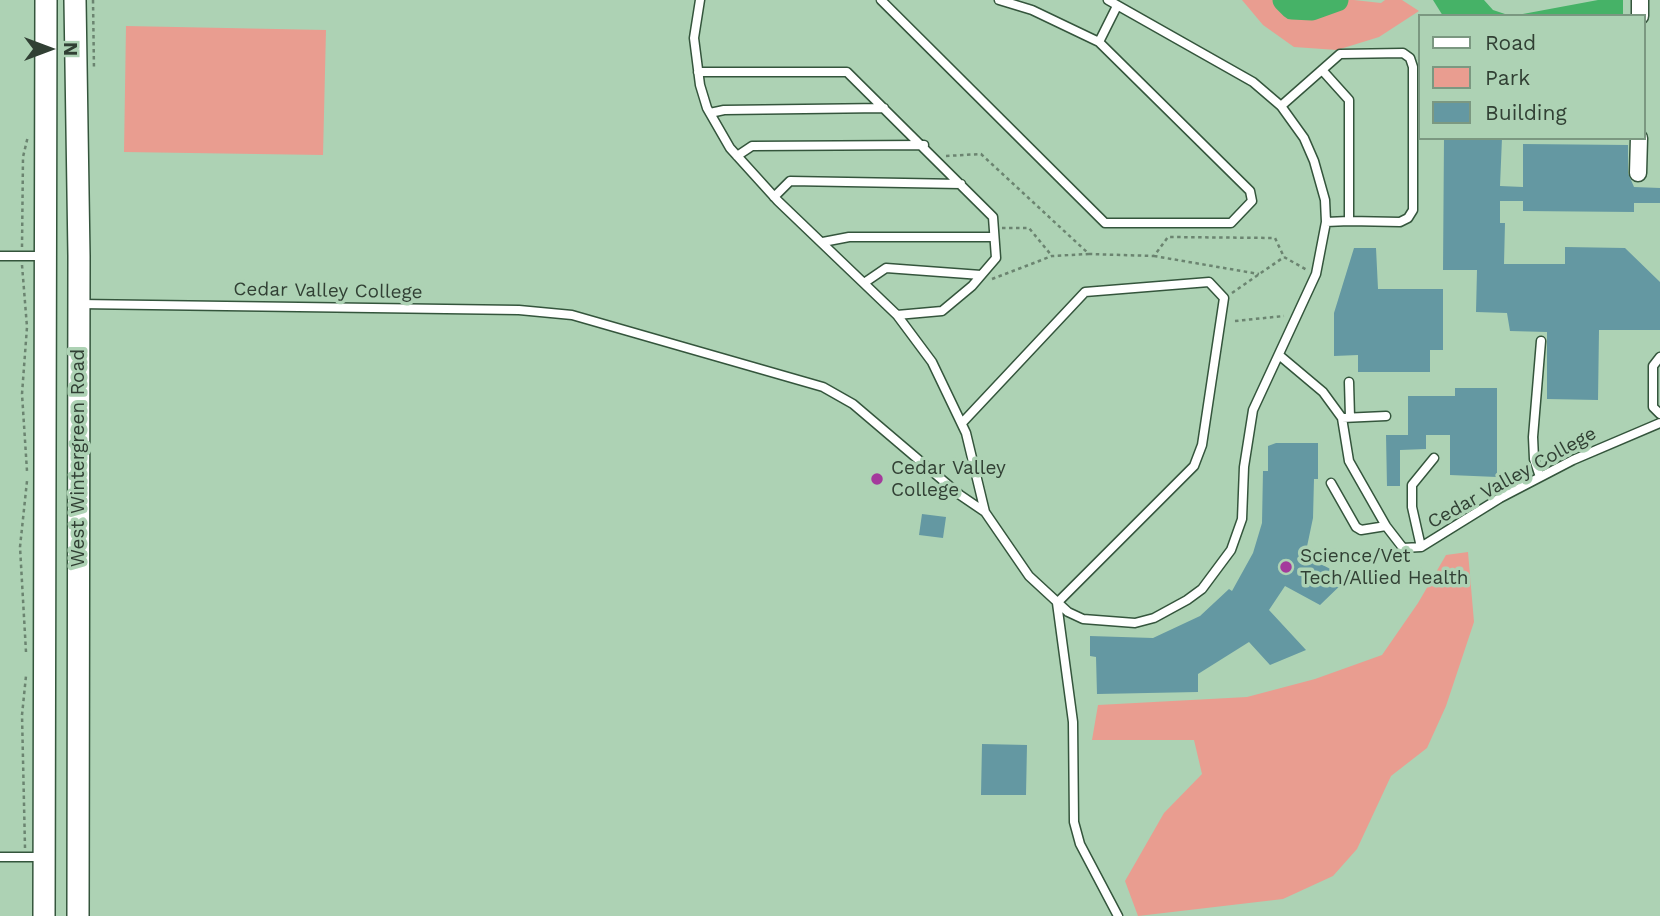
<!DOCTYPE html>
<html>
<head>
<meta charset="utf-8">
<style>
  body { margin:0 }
  #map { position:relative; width:1660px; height:916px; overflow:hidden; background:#add2b4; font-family:"Work Sans",sans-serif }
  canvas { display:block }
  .legend { position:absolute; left:1418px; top:14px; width:228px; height:126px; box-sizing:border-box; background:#add2b4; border:2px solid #7b9881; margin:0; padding:9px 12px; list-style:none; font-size:21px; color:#314034 }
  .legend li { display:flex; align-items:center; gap:14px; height:35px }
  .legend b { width:35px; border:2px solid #7b9881 }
  .north { position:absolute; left:14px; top:14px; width:70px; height:70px; -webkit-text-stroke:5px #add2b4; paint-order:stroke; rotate:90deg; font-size:19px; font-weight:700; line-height:28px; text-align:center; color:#314034 }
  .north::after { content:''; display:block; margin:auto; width:24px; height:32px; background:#314034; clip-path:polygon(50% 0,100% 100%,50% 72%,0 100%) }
</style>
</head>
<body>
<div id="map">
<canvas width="1660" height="916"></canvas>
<ul class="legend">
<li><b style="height:9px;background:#fff"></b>Road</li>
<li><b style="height:19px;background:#e99d90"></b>Park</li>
<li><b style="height:19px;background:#6498a2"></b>Building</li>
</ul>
<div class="north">N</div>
</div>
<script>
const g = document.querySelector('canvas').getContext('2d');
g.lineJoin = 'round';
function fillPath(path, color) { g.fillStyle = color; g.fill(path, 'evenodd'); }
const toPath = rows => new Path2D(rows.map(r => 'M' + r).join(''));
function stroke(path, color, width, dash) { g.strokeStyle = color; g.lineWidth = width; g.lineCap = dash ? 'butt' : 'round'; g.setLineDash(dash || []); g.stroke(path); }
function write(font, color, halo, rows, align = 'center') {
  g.font = font + ' "Work Sans",sans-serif'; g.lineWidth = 7; g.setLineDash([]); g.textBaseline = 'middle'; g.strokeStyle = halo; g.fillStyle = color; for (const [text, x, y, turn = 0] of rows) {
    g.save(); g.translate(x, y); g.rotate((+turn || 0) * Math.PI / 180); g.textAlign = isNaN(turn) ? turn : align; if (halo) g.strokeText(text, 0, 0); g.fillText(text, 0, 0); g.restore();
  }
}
fillPath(toPath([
  [1242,0,1354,0,1381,3,1385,0,1402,0,1419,11,1379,37,1337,50,1294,47,1263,25],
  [126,26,326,30,323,155,124,152],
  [1468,552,1474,622,1446,706,1427,748,1391,776,1357,849,1333,876,1283,899,1138,916,1125,881,1164,813,1202,774,1194,740,1092,740,1098,705,1247,697,1315,679,1382,655,1418,603,1446,555]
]), '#e99d90');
fillPath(toPath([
  [1433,0,1484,0,1493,10,1511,16,1443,16],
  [1598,0,1623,0,1623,16,1512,16]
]), '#46b267');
stroke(toPath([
  [1284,0,1292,8,1312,9,1337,0]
]), '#46b267', 23);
fillPath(toPath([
  [1444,138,1502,138,1500,186,1523,187,1523,144,1628,145,1628,173,1634,187,1660,188,1660,203,1634,203,1634,212,1523,211,1523,201,1500,201,1500,223,1505,223,1504,264,1565,264,1565,247,1625,248,1660,282,1660,330,1599,330,1598,400,1547,399,1547,332,1510,331,1507,313,1476,312,1477,270,1443,270],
  [1354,248,1376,248,1378,289,1443,289,1443,350,1430,350,1430,372,1358,372,1358,355,1334,356,1334,313],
  [1455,388,1497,388,1497,477,1450,475,1450,435,1426,435,1426,449,1400,450,1400,486,1387,486,1386,435,1408,435,1408,396,1455,396],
  [1276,443,1318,443,1318,479,1314,479,1313,518,1305,556,1348,578,1320,605,1285,586,1269,610,1306,650,1270,665,1249,642,1198,674,1198,692,1097,694,1096,657,1090,656,1090,636,1153,638,1200,616,1229,589,1232,591,1253,553,1262,523,1263,471,1268,471,1268,446],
  [922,514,946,517,943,538,919,535],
  [982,744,1027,745,1026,795,981,795]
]), '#6498a2');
const lane = toPath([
  [700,0,694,38,700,85,707,108,730,148,778,201,897,315,932,362,966,433,985,512,1029,576,1068,612,1083,619,1135,623,1154,618,1187,600,1202,589,1231,550,1242,519,1244,467,1253,410,1316,274,1326,222,1325,200,1314,161,1304,138,1281,106,1253,82,1108,0],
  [881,0,1105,223,1231,223,1252,201,1250,191,1099,42,1032,10,999,0],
  [1099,42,1117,6],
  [698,72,847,72,993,217,996,258,972,286,942,311,897,315],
  [1281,106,1340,54,1403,53,1410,58,1413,67,1413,210,1408,218,1400,222,1349,221,1349,100,1322,70],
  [710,113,724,110,884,108],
  [737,156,752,146,924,145],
  [774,197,790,181,961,184],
  [1326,222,1349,221],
  [823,242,849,237,993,237],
  [0,256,43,256],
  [864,283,886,268,981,275],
  [79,304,519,310,572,315,823,387,853,404,960,495,985,512],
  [1279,355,1323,392,1342,418,1349,461,1386,526,1403,548,1421,547,1500,498,1573,460,1660,423],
  [1660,357,1653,366,1653,407,1660,414],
  [1349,382,1350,417],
  [1342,418,1386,416],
  [962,423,1085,292,1209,282,1224,298,1202,445,1194,466,1057,603,1073,722,1074,822,1080,844,1118,916],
  [1540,477,1534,459,1533,437,1541,341],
  [1331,483,1356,527,1361,530,1386,526],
  [1421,547,1412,507,1412,485,1434,458],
  [0,857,44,857]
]);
const street = toPath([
  [1640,16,1640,0],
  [1638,173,1639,138]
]);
const secondary = toPath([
  [75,0,79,256,78,916],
  [44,916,46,0]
]);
stroke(lane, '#34553c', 11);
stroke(street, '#34553c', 19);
stroke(secondary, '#34553c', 24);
stroke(toPath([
  [93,0,94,70],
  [946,156,981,154,1089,254,1154,256,1168,237,1275,238,1284,257,1307,270],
  [1002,228,1029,228,1052,256],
  [22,247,23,157,28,136],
  [1154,256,1259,274],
  [22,265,27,327,22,394,27,471],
  [992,279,1052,256,1089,254],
  [1232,293,1284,257],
  [1235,321,1284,316],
  [26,652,20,547,27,481],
  [25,848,22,715,26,676]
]), '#6b8470', 2.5, [3.5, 3.5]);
stroke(lane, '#fff', 8);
stroke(street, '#fff', 16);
stroke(secondary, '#fff', 21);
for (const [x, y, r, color] of [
  [877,479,7,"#a43a9c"],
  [1286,567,7,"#a43a9c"]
]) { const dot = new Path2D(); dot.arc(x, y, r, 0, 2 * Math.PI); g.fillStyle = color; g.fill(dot); stroke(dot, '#add2b4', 2.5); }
write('19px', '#314034', '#add2b4', [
  ["Cedar Valley College",328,291,1],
  ["West Wintergreen Road",78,458,-90],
  ["Cedar Valley College",1512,478,-29]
]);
write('19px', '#314034', '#add2b4', [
  ["Cedar Valley",891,468],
  ["College",891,490],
  ["Science/Vet",1300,556],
  ["Tech/Allied Health",1300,578]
], 'left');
</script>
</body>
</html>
